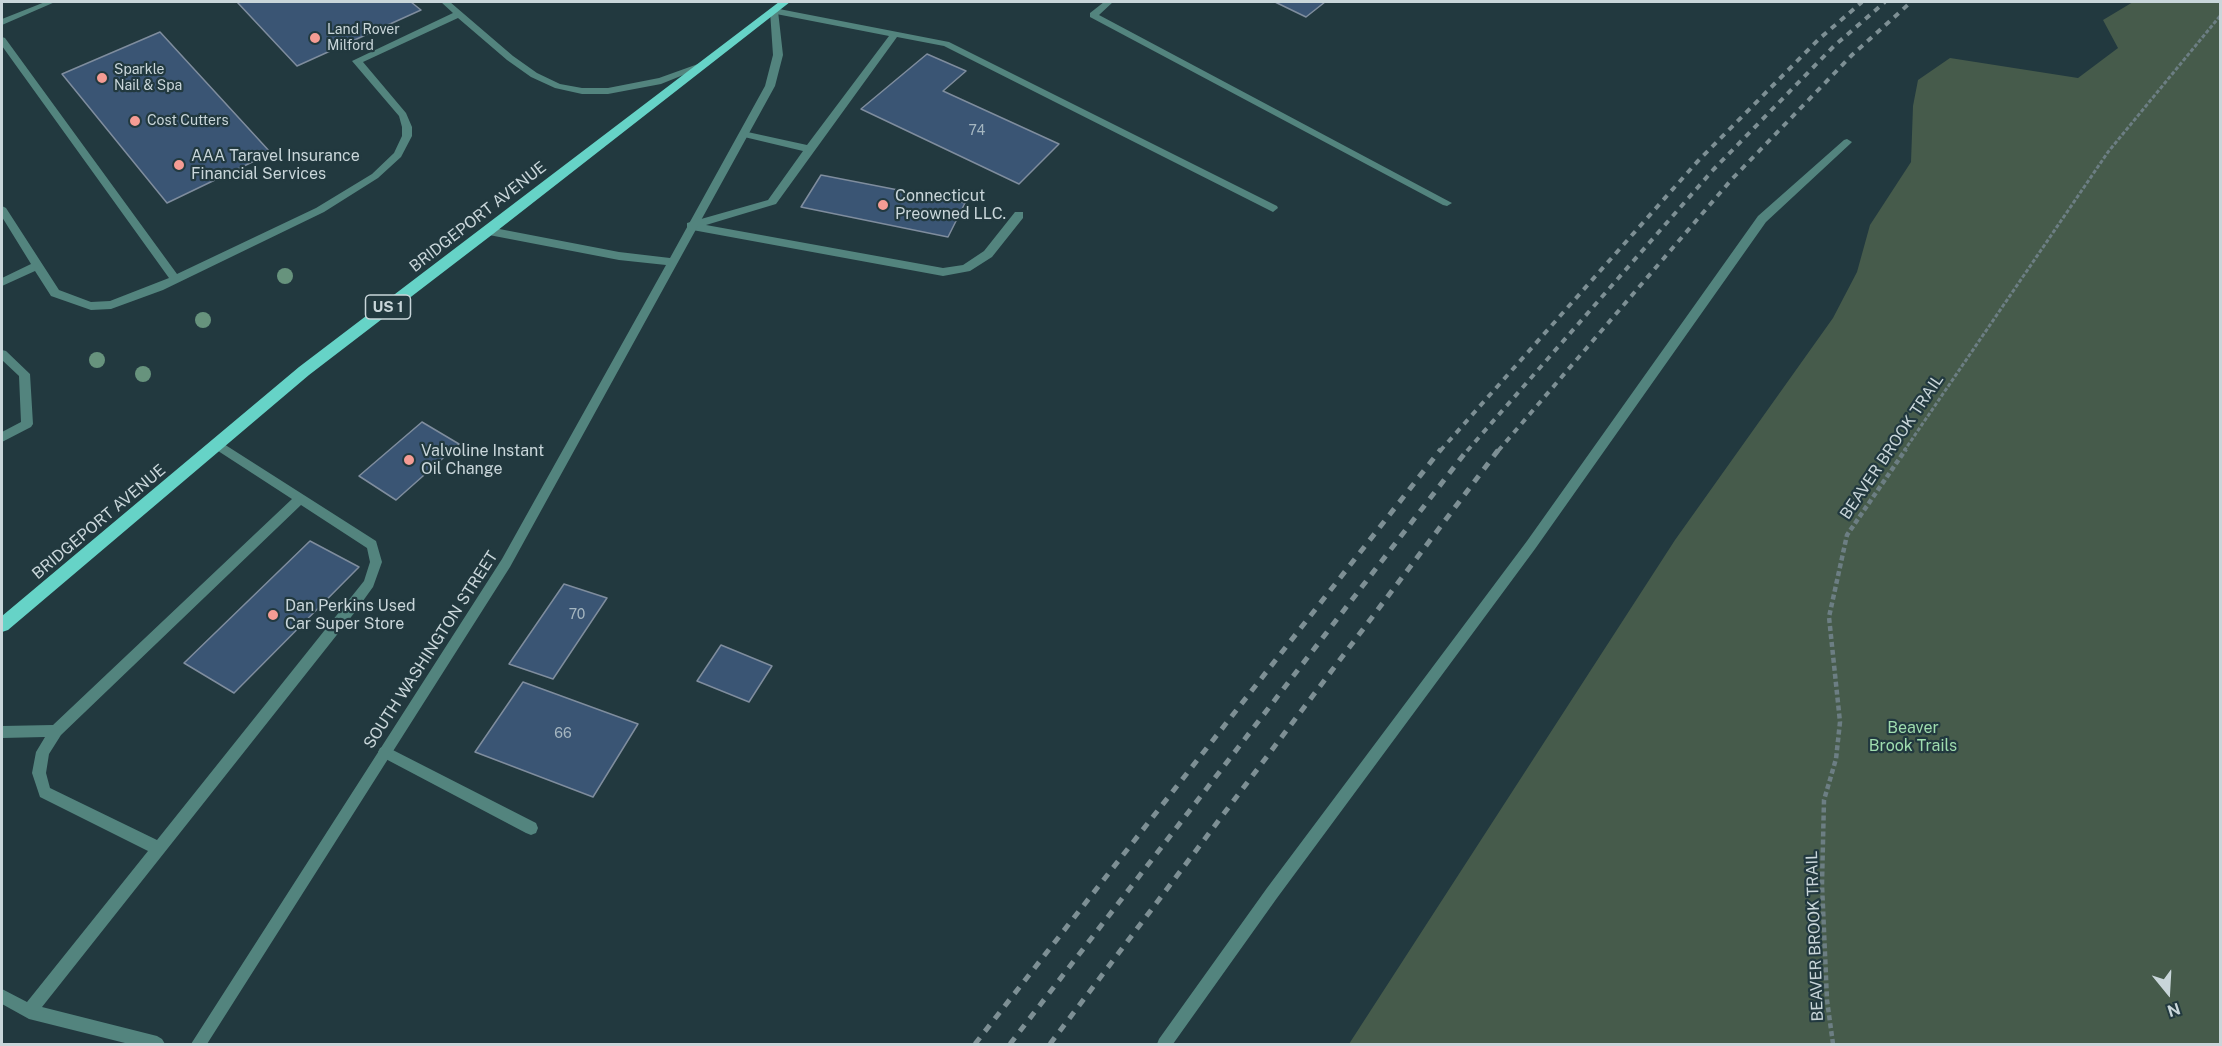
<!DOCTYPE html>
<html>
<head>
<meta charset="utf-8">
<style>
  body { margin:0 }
  #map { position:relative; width:2222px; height:1046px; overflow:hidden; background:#22393f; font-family:"Public Sans",sans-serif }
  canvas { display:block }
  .frame { position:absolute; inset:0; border:3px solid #c9d6da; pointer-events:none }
  .north { position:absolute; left:2138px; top:962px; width:60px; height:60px; -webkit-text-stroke:4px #22393f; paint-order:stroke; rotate:162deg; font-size:16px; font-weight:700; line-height:24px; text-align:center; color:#c9d6da }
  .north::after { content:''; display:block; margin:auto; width:21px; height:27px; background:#c9d6da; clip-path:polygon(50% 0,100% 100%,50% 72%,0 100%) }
</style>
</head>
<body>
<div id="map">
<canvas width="2222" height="1046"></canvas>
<div class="frame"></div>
<div class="north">N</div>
</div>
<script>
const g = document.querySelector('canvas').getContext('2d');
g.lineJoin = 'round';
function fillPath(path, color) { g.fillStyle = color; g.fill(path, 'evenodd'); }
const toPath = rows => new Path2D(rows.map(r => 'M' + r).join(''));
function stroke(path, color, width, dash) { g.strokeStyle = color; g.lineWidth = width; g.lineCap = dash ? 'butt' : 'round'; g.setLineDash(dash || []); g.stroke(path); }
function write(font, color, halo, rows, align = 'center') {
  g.font = font + ' "Public Sans",sans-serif'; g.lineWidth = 4.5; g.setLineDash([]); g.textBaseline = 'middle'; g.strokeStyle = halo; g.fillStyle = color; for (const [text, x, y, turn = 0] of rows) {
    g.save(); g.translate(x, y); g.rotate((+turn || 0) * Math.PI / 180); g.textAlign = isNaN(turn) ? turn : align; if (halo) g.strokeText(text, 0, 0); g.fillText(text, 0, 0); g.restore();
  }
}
fillPath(toPath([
  [2133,2,2220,2,2220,1044,1349,1044,1675,540,1833,318,1857,272,1870,225,1911,162,1913,106,1918,80,1950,58,2078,78,2118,48,2103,20]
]), '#465b4b');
const building = toPath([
  [237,2,411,2,421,10,297,66,237,2],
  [1275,2,1325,2,1306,17,1275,2],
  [160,32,271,153,167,203,62,74,160,32],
  [927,54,966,71,943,91,1059,144,1019,184,861,109,927,54],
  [821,175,965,203,948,237,801,207,821,175],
  [422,422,459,444,396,500,359,476,422,422],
  [310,541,359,567,234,693,184,663,310,541],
  [564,584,607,598,553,679,509,664,564,584],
  [721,645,772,666,749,702,697,681,721,645],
  [523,682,638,724,593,797,475,752,523,682]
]);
fillPath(building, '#3a5574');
stroke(building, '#7f8d9e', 1.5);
stroke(toPath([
  [1904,451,2108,152,2220,16]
]), '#6c7e83', 3, [4, 2]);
stroke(toPath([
  [1833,1044,1827,1000,1822,884,1824,800,1836,759,1840,722,1829,617,1847,535,1906,449]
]), '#6c7e83', 4.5, [5, 3]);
fillPath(toPath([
  [45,2,55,2,2,25,2,19,45,2],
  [441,2,450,2,513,56,537,73,560,84,582,88,608,88,659,78,698,64,703,67,661,84,608,94,582,94,555,88,531,77,507,60,458,18,363,62,406,113,412,127,412,136,401,157,378,178,324,212,163,290,111,309,91,310,51,296,35,271,2,286,2,278,31,264,2,217,2,206,6,208,59,290,91,302,110,301,169,278,2,46,2,37,5,38,177,274,316,208,372,174,394,153,402,136,402,127,399,116,352,61,453,13,441,2],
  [1104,2,1113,2,1099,15,1452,203,1447,206,1443,205,1090,17,1090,13,1104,2],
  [774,8,949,42,1277,206,1278,208,1273,212,1269,210,944,46,897,37,776,204,706,225,943,268,963,265,984,251,1015,212,1023,212,1023,218,992,257,970,271,943,276,687,229,687,223,768,200,803,151,740,136,740,132,743,131,807,145,889,36,771,13,770,11,774,8],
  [1847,139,1852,142,1850,144,1766,222,1535,549,1277,898,1173,1044,1157,1044,1159,1039,1267,888,1527,541,1758,216,1844,140,1847,139],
  [2,350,6,351,30,374,33,424,31,427,2,442,2,432,21,422,19,376,2,360,2,350],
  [216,439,376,541,382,562,373,587,355,612,42,1007,157,1036,162,1039,165,1044,129,1044,29,1019,2,1004,2,989,27,1002,148,851,40,797,32,773,36,752,45,737,2,738,2,726,53,725,292,499,212,447,210,444,212,441,216,439],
  [301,505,367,548,370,562,364,581,157,840,50,788,46,773,49,754,61,735,301,505],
  [385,746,536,823,538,828,536,833,531,835,526,833,380,756,378,752,380,748,385,746]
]), '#53847e');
fillPath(toPath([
  [774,8,778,11,783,55,775,86,510,567,207,1044,191,1044,502,559,666,265,619,260,489,235,484,231,489,227,619,252,670,258,765,86,773,55,770,11,774,8]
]), '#53847e');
fillPath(toPath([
  [779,2,790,2,493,234,309,375,8,630,2,632,2,616,299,367,779,2]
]), '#66d3c7');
stroke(toPath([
  [1440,451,1697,162,1819,39,1862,2],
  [1467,451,1713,170,1834,46,1885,2],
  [1498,451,1732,179,1852,55,1911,2]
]), '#7d8f94', 4, [6, 6]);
stroke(toPath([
  [975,1044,1441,449],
  [1010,1044,1468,449],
  [1050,1044,1499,449]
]), '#7d8f94', 5, [8, 8]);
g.fillStyle = '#67937d';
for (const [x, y] of [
  [285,276],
  [203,320],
  [97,360],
  [143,374]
]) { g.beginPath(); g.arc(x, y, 8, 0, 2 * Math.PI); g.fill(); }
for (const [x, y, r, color] of [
  [315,38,6,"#f59c94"],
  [102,78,6,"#f59c94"],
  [135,121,6,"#f59c94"],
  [179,165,6,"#f59c94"],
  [883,205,6,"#f59c94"],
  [409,460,6,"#f59c94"],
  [273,615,6,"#f59c94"]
]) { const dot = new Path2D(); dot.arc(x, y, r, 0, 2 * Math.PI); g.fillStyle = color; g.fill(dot); stroke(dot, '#22393f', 2); }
write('14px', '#c9d6da', '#22393f', [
  ["Land Rover",327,30],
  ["Milford",327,46],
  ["Sparkle",114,70],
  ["Nail & Spa",114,86],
  ["Cost Cutters",147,121]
], 'left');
write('14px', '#a5b6c0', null, [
  ["74",977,131],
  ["70",577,615],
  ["66",563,734]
]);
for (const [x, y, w] of [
  [388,307,45]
]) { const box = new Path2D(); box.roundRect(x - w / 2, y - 12, w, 24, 4.5); g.fillStyle = '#22393f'; g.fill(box); stroke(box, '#c9d6da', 1.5); }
write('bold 15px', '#c9d6da', null, [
  ["US 1",388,307]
]);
write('16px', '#c9d6da', '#22393f', [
  ["AAA Taravel Insurance",191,156],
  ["Financial Services",191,174],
  ["Connecticut",895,196],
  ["Preowned LLC.",895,214],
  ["Valvoline Instant",421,451],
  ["Oil Change",421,469],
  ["Dan Perkins Used",285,606],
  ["Car Super Store",285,624]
], 'left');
write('16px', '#c9d6da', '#22393f', [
  ["BRIDGEPORT AVENUE",478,217,-38],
  ["BEAVER BROOK TRAIL",1892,447,-56],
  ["BRIDGEPORT AVENUE",99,522,-40],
  ["SOUTH WASHINGTON STREET",431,650,-57],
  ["BEAVER BROOK TRAIL",1815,936,-92]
]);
write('16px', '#9fddaf', '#22393f', [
  ["Beaver",1913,728],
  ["Brook Trails",1913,746]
]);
</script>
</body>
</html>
